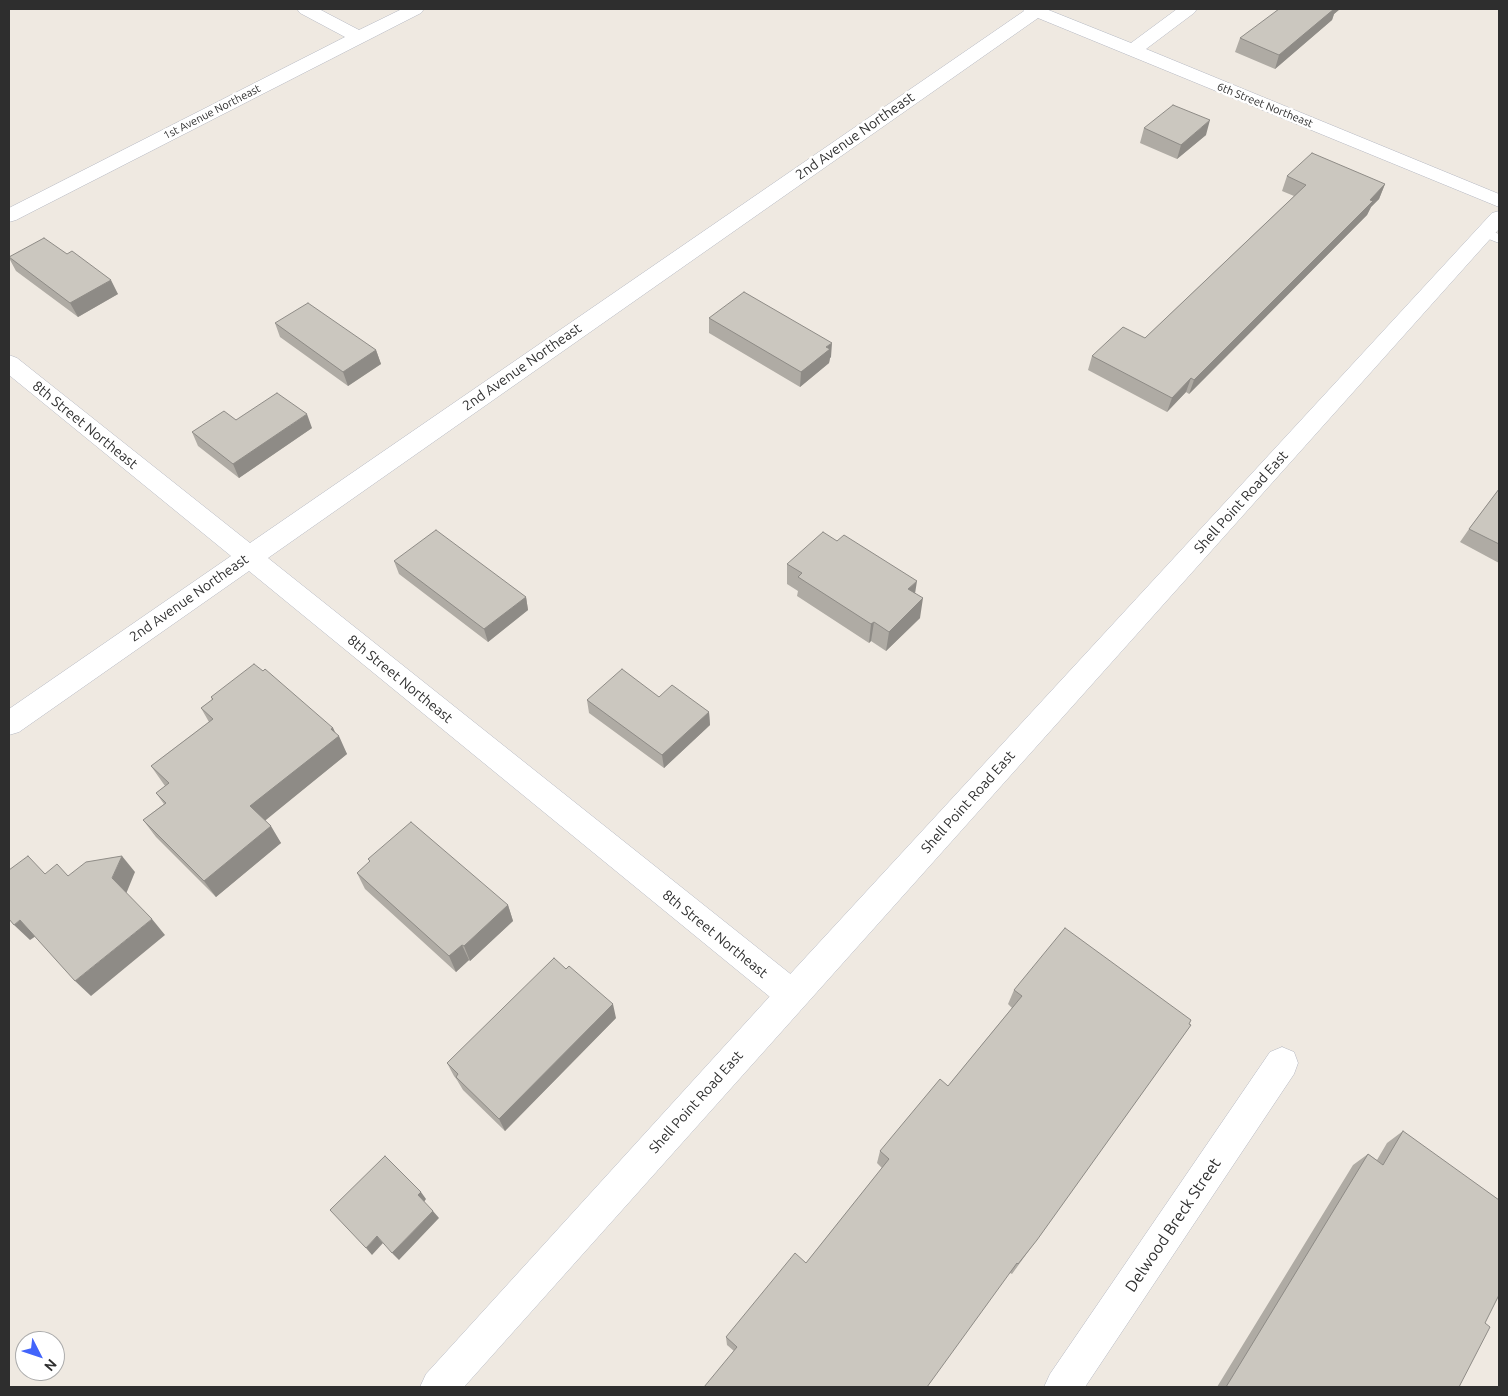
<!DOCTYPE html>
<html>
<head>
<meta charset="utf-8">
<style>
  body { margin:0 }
  #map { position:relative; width:1508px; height:1396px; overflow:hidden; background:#efe9e1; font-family:Ubuntu,sans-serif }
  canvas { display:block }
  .frame { position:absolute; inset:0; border:10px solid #2e2e2e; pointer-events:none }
  .north { position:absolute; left:15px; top:1331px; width:50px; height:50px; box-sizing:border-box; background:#fff; border:1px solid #ababab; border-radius:50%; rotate:131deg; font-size:14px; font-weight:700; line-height:20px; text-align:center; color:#2e2e2e }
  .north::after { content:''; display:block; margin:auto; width:18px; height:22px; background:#4264fb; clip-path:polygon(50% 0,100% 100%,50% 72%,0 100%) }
</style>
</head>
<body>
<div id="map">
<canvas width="1508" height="1396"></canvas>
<div class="frame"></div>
<div class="north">N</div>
</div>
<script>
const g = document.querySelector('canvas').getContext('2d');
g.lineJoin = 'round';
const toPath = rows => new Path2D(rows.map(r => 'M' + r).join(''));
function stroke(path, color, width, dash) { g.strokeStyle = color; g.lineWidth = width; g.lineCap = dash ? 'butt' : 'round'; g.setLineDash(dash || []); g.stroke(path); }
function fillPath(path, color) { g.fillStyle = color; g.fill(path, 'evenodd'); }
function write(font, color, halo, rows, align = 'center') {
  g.font = font + ' Ubuntu,sans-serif'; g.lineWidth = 5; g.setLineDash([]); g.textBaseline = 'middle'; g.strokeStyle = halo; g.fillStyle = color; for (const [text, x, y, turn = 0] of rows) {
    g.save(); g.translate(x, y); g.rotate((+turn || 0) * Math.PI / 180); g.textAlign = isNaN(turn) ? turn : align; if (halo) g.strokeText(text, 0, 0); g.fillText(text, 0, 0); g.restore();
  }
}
const lane = toPath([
  [1486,229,1499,234,1499,243,1481,236,1479,233,1481,230,1486,229]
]);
const street = toPath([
  [297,9,319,9,359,30,402,9,424,9,421,13,16,220,9,222,9,208,345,37,300,13,297,9],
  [1022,9,1046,9,1131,43,1177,9,1197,9,1194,13,1146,49,1499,194,1499,207,1038,18,268,558,803,984,808,995,803,1006,792,1010,781,1006,249,571,19,732,9,735,9,709,231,556,9,375,9,355,17,358,250,543,1024,11,1022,9],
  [1282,1047,1294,1052,1298,1063,1294,1074,1085,1387,1044,1387,1050,1374,1270,1052,1282,1047]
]);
const secondary = toPath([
  [1499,211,1499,229,464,1387,420,1387,426,1374,781,984,1492,213,1499,211]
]);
stroke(lane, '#b4b7c1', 1);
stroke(street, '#b4b7c1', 1);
stroke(secondary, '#b4b7c1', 1);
fillPath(lane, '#fff');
fillPath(street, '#fff');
fillPath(secondary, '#fff');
fillPath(toPath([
  [1340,9,1334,14,1332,20,1275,69,1235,52,1240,38],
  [1144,128,1206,135,1177,159,1140,143],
  [1287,176,1385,184,1379,199,1371,207,1367,215,1189,394,1186,392,1167,412,1088,370,1092,356,1145,338,1294,196,1282,191],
  [67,254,118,294,78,317,16,271,9,258,9,256],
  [709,318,831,357,830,358,829,363,800,387,709,333],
  [275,323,376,350,381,364,348,386,280,337],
  [236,420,312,428,239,478,198,446,192,432],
  [1499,489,1499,563,1460,542,1469,529],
  [394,561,526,597,528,610,488,642,399,574],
  [787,564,915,593,920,618,886,651,871,641,869,643,797,596,798,591,787,584],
  [211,697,333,728,347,754,265,820,281,843,216,897,156,837,143,820,164,804,156,793,165,786,151,766,209,722,201,708,212,700],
  [659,697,709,712,710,725,664,768,589,713,587,700],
  [368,859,508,905,513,921,470,961,469,960,456,972,365,889,357,873,370,862],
  [1014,990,1189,1024,1191,1025,1012,1274,1010,1273,734,1351,727,1345,726,1337,806,1263,882,1168,877,1163,880,1151,948,1086,1012,1008,1008,1004],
  [616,1018,505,1131,463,1090,457,1080,454,1076,447,1063],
  [1403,1131,1485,1323,1459,1387,1217,1387,1353,1165,1368,1154,1377,1160,1387,1143]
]), '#afaba4');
fillPath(toPath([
  [1332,9,1340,9,1334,14,1332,20,1275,69,1279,55],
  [1210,120,1206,135,1177,159,1181,145],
  [1385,184,1379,199,1371,207,1367,215,1189,394,1194,380],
  [111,280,118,294,78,317,70,303],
  [832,343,831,357,830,358,829,363,800,387,801,372,826,347],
  [376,350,381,364,348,386,343,372],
  [1191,378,1186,392,1167,412,1172,398],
  [307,414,312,428,239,478,233,464],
  [917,581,914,600,908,589],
  [526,597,528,610,488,642,484,629],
  [923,598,920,618,886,651,889,632],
  [874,622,871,641,869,643,871,624],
  [709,712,710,725,664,768,662,755],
  [333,728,337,737,339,736,347,754,261,824,250,806],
  [271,826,281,843,216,897,204,881],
  [122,856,135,872,126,894,112,878],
  [508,905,513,921,470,961,464,946],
  [152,919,165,935,91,996,75,981],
  [20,920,36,936,30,940,14,925],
  [462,945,469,960,456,972,449,956],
  [613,1004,616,1018,505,1131,499,1119],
  [421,1192,426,1199,424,1202,418,1195],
  [433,1211,439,1218,399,1260,392,1253],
  [377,1236,383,1243,372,1255,366,1248]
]), '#8e8b86');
const building = toPath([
  [1279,9,1334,9,1279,55,1240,38,1279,9],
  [1173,105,1210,120,1181,145,1144,128,1173,105],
  [1312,153,1385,184,1370,200,1373,201,1194,380,1191,378,1172,398,1092,356,1123,327,1145,338,1306,185,1287,176,1312,153],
  [44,238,67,254,72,251,111,280,70,303,9,257,44,238],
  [744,292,832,343,826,347,830,349,801,372,709,318,744,292],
  [308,303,376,350,343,372,275,323,308,303],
  [277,393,307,414,233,464,192,432,224,411,236,420,277,393],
  [1499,489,1499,544,1469,529,1499,489],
  [436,530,526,597,484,629,394,561,436,530],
  [823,532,837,541,844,535,917,581,908,589,923,598,889,632,874,622,871,624,798,577,802,573,787,564,823,532],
  [254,664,263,671,265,669,333,728,331,729,339,736,250,806,271,826,204,881,143,820,166,803,156,793,169,783,151,766,213,719,201,708,213,699,211,697,254,664],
  [622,669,659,697,672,685,709,712,662,755,587,700,622,669],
  [411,822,508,905,464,946,462,945,449,956,357,873,370,861,368,859,411,822],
  [28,856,45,874,57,864,68,876,86,862,122,856,112,878,152,919,75,981,20,920,14,925,9,919,9,870,28,856],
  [1065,928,1191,1020,1189,1024,1191,1025,1037,1240,1018,1264,1017,1263,927,1387,704,1387,737,1347,726,1337,795,1253,806,1263,889,1159,880,1151,940,1079,948,1086,1022,996,1014,990,1065,928],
  [554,958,566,969,569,966,613,1004,499,1119,456,1077,458,1074,447,1063,554,958],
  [1403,1131,1499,1200,1499,1295,1485,1323,1490,1327,1459,1387,1226,1387,1368,1154,1383,1165,1403,1131],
  [385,1156,421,1192,418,1195,433,1211,392,1253,377,1236,366,1248,330,1210,385,1156]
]);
fillPath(building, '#cbc7bf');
stroke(building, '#8e8b86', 1);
write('11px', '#2e2e2e', '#fff', [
  ["6th Street Northeast",1265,105,22],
  ["1st Avenue Northeast",212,112,-27]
]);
write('14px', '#2e2e2e', '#fff', [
  ["2nd Avenue Northeast",855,136,-35],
  ["2nd Avenue Northeast",522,367,-35],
  ["8th Street Northeast",85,425,39],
  ["Shell Point Road East",1241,502,-48],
  ["2nd Avenue Northeast",189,598,-35],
  ["8th Street Northeast",400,679,39],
  ["Shell Point Road East",968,802,-48],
  ["8th Street Northeast",715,934,39],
  ["Shell Point Road East",696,1102,-48]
]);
write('16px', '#2e2e2e', '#fff', [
  ["Delwood Breck Street",1173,1225,-56]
]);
</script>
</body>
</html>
